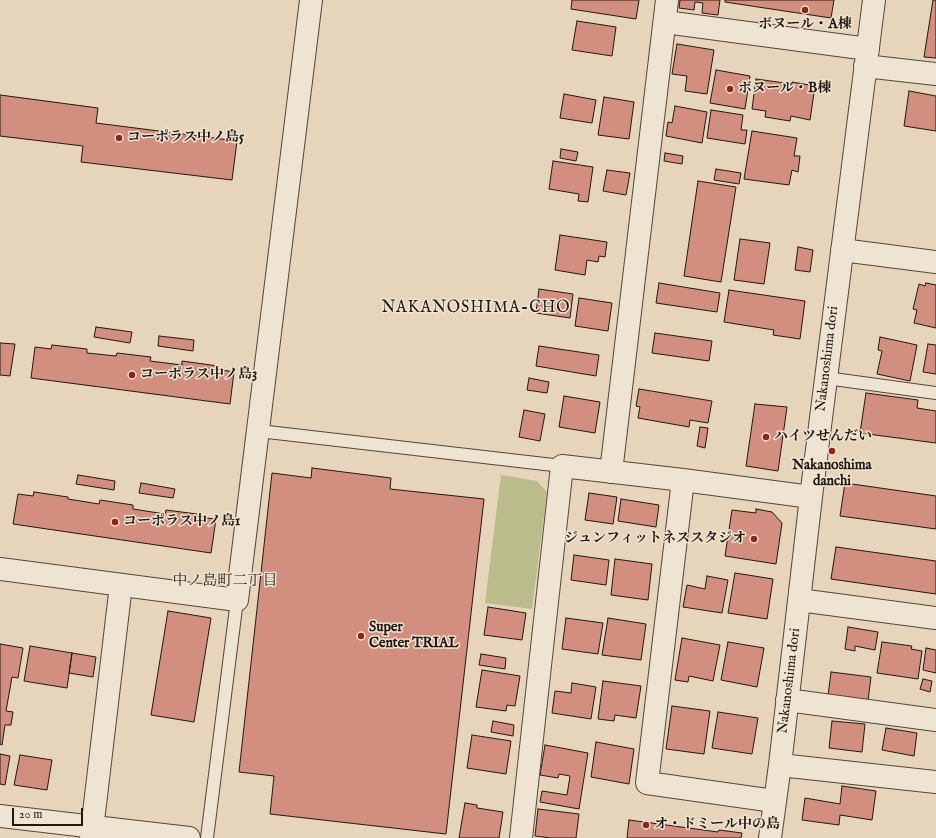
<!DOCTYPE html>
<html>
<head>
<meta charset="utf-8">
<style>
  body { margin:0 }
  #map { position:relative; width:936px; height:838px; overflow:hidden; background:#e6d5ba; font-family:"IM FELL English",serif }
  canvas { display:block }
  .scale { position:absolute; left:12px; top:808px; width:71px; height:18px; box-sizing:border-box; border:2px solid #231711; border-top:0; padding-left:5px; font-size:12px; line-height:14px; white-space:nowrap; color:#231711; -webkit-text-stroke:3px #efe4d2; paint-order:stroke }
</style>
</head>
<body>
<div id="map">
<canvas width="936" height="838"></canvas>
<div class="scale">20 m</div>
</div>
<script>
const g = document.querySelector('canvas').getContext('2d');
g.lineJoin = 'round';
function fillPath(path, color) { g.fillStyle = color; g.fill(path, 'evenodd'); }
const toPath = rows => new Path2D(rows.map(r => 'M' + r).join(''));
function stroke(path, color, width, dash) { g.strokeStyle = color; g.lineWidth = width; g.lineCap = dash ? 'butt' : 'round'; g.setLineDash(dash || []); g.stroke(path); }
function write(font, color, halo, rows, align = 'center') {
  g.font = font + ' "IM FELL English","Noto Serif JP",serif'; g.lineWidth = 3; g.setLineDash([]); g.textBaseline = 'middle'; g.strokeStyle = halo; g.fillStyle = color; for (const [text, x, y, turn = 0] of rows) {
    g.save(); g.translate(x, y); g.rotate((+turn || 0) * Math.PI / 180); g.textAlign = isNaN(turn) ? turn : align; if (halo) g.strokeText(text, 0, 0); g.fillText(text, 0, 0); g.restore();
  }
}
fillPath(toPath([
  [501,475,537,481,547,492,532,609,485,603]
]), '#bbbc8c');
const building = toPath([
  [572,0,639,0,636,19,571,9,572,0],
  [680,0,720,0,718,15,702,13,703,3,695,2,694,10,679,8,680,0],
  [725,0,834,0,831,18,725,2,725,0],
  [933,0,936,0,936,58,924,57,933,0],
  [577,21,616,27,612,56,572,50,577,21],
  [677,44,714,50,707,94,685,91,687,76,672,74,677,44],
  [716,70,750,76,745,109,710,103,716,70],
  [756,79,792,84,792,82,815,86,810,120,791,116,790,121,765,117,766,111,752,109,756,79],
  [909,91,936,96,936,131,904,126,909,91],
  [564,94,596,100,592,123,560,118,564,94],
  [0,95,98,108,96,123,237,141,232,180,81,162,83,146,0,136,0,95],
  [604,97,634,102,629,139,598,135,604,97],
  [675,106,707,112,702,143,666,136,668,122,672,123,675,106],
  [711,110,743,115,741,130,747,130,745,144,707,138,711,110],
  [752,131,797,138,794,156,800,156,798,172,792,170,789,185,744,179,752,131],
  [561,149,578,152,576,161,560,158,561,149],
  [665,153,683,156,682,164,664,161,665,153],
  [553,161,593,167,588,202,578,201,579,194,549,189,553,161],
  [716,169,741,173,739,184,714,180,716,169],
  [607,170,630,173,626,195,603,191,607,170],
  [698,181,736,187,721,282,684,276,698,181],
  [560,235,607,242,605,257,599,256,598,262,587,260,585,275,555,270,560,235],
  [740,239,770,243,764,284,734,280,740,239],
  [798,247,813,250,810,272,795,270,798,247],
  [659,283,720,293,717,312,656,303,659,283],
  [926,283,936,285,936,328,914,323,917,310,913,309,919,284,925,286,926,283],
  [539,289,573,294,570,318,536,313,539,289],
  [729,290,805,301,800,339,773,335,774,330,724,322,729,290],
  [579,298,612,303,608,331,575,326,579,298],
  [96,327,132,332,130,343,94,337,96,327],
  [655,333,712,341,709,361,652,353,655,333],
  [159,336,194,340,193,351,158,346,159,336],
  [880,337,917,345,910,381,877,374,882,351,878,350,880,337],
  [0,343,15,344,10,376,0,375,0,343],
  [928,344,936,345,936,374,923,372,928,344],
  [52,345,87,349,87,353,116,356,117,353,151,357,150,361,182,365,182,361,218,366,217,369,234,372,230,404,31,378,35,347,51,349,52,345],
  [539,346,599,355,596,376,536,366,539,346],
  [529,378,549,382,547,393,527,390,529,378],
  [639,389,712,401,708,423,690,420,689,427,638,418,640,407,636,406,639,389],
  [866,393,918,400,917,408,936,411,936,443,860,433,866,393],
  [564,396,600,402,595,433,559,427,564,396],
  [755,404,787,407,778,471,746,466,755,404],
  [524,410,545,414,540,441,519,437,524,410],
  [700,427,708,428,705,448,697,446,700,427],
  [312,468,391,478,390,489,484,499,446,834,270,814,274,776,239,772,272,473,311,478,312,468],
  [78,475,115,481,114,490,76,484,78,475],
  [141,483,175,489,173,498,139,493,141,483],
  [845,483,936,496,936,529,840,516,845,483],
  [34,492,68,497,68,499,99,504,100,500,133,505,133,509,165,514,166,510,197,514,197,517,216,519,211,553,13,524,18,494,33,496,34,492],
  [589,493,617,497,613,524,585,520,589,493],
  [621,499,659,505,656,527,618,521,621,499],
  [756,509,772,512,782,523,776,564,725,556,732,510,756,513,756,509],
  [836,547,936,561,936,594,831,579,836,547],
  [574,555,609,560,606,585,571,580,574,555],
  [615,559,652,564,648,600,611,595,615,559],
  [735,573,773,579,767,619,728,613,735,573],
  [707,576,728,580,722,613,683,607,687,585,705,589,707,576],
  [488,607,526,613,522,640,484,635,488,607],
  [168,611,211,618,194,722,151,715,168,611],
  [566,618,603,623,598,654,562,649,566,618],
  [608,618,646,624,641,660,602,655,608,618],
  [848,627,878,632,875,650,855,646,855,651,845,649,848,627],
  [682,638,720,645,713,681,689,676,688,682,675,680,682,638],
  [728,642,764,648,757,687,721,680,728,642],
  [882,642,912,646,911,649,922,651,918,679,877,673,882,642],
  [0,644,23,648,18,678,12,677,6,711,13,712,11,725,5,725,2,745,0,744,0,644],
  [30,646,72,653,67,688,24,681,30,646],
  [926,648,936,650,936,673,923,670,926,648],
  [72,653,96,657,93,677,69,673,72,653],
  [481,654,506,658,505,669,479,665,481,654],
  [482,670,520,676,515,706,507,705,506,711,476,707,482,670],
  [831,672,871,677,868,701,828,696,831,672],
  [923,679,932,681,930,692,920,689,923,679],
  [603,681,641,686,636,718,615,715,614,721,598,719,603,681],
  [572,683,596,687,591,719,552,713,555,691,571,693,572,683],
  [672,706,710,711,704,754,666,749,672,706],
  [718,712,758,718,752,754,712,748,718,712],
  [493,721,514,725,513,736,491,732,493,721],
  [832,721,865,724,862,752,829,748,832,721],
  [886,728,917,733,914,756,882,750,886,728],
  [472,735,511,741,506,774,467,768,472,735],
  [596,742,634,749,629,784,591,777,596,742],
  [545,745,588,753,579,809,540,802,542,791,567,795,570,776,559,774,558,778,540,775,545,745],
  [0,754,10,756,5,785,0,784,0,754],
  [20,755,52,760,47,790,14,785,20,755],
  [842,786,876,791,872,820,840,815,839,825,802,820,805,798,840,804,842,786],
  [465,803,477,805,477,808,503,812,499,838,459,838,465,803],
  [538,809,579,814,576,838,551,838,535,836,538,809],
  [629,820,718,832,719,830,742,833,741,838,627,838,629,820]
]);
fillPath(building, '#d28f7f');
stroke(building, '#231711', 1);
const lane = toPath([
  [826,378,936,393],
  [259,431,562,466],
  [207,838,237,600]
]);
const street = toPath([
  [665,22,868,49],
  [865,66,936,74],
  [842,250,936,262],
  [611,472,667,0],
  [683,480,647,783,774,801],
  [0,569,237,600,311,0],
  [799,600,936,618],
  [787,700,936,720],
  [780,765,936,782],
  [0,816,189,838],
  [91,838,121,585],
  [521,838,562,466,683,480,811,497],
  [770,838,780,765,811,497,874,0]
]);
stroke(lane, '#54463b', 14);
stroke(street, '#54463b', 24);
stroke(lane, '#efe4d2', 12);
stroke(street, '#efe4d2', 22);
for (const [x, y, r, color] of [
  [805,10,4,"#8f2418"],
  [730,89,4,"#8f2418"],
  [119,138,4,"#8f2418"],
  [132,375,4,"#8f2418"],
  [766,437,4,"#8f2418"],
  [832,451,4,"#8f2418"],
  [115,522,4,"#8f2418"],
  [754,539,4,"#8f2418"],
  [361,636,4,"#8f2418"],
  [646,825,4,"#8f2418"]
]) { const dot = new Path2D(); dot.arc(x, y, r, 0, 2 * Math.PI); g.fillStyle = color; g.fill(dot); stroke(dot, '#efe4d2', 1.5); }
write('bold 14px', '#231711', '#efe4d2', [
  ["ボヌール・A棟",805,25,"center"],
  ["ボヌール・B棟",738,89],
  ["コーポラス中ノ島5",127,138],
  ["コーポラス中ノ島3",140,375],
  ["ハイツせんだい",774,437],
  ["Nakanoshima",832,466,"center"],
  ["danchi",832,482,"center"],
  ["コーポラス中ノ島1",123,522],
  ["ジュンフィットネススタジオ",746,539,"right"],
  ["Super",369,628],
  ["Center TRIAL",369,644],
  ["オ・ドミール中の島",654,825]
], 'left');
write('14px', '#231711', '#efe4d2', [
  ["Nakanoshima dori",828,359,-83],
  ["Nakanoshima dori",790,681,-83]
]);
write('15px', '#231711', '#efe4d2', [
  ["中ノ島町二丁目",225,582]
]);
g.letterSpacing = '1px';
write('16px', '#231711', '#efe4d2', [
  ["NAKANOSHIMA-CHO",476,309]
]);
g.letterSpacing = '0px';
</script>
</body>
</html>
